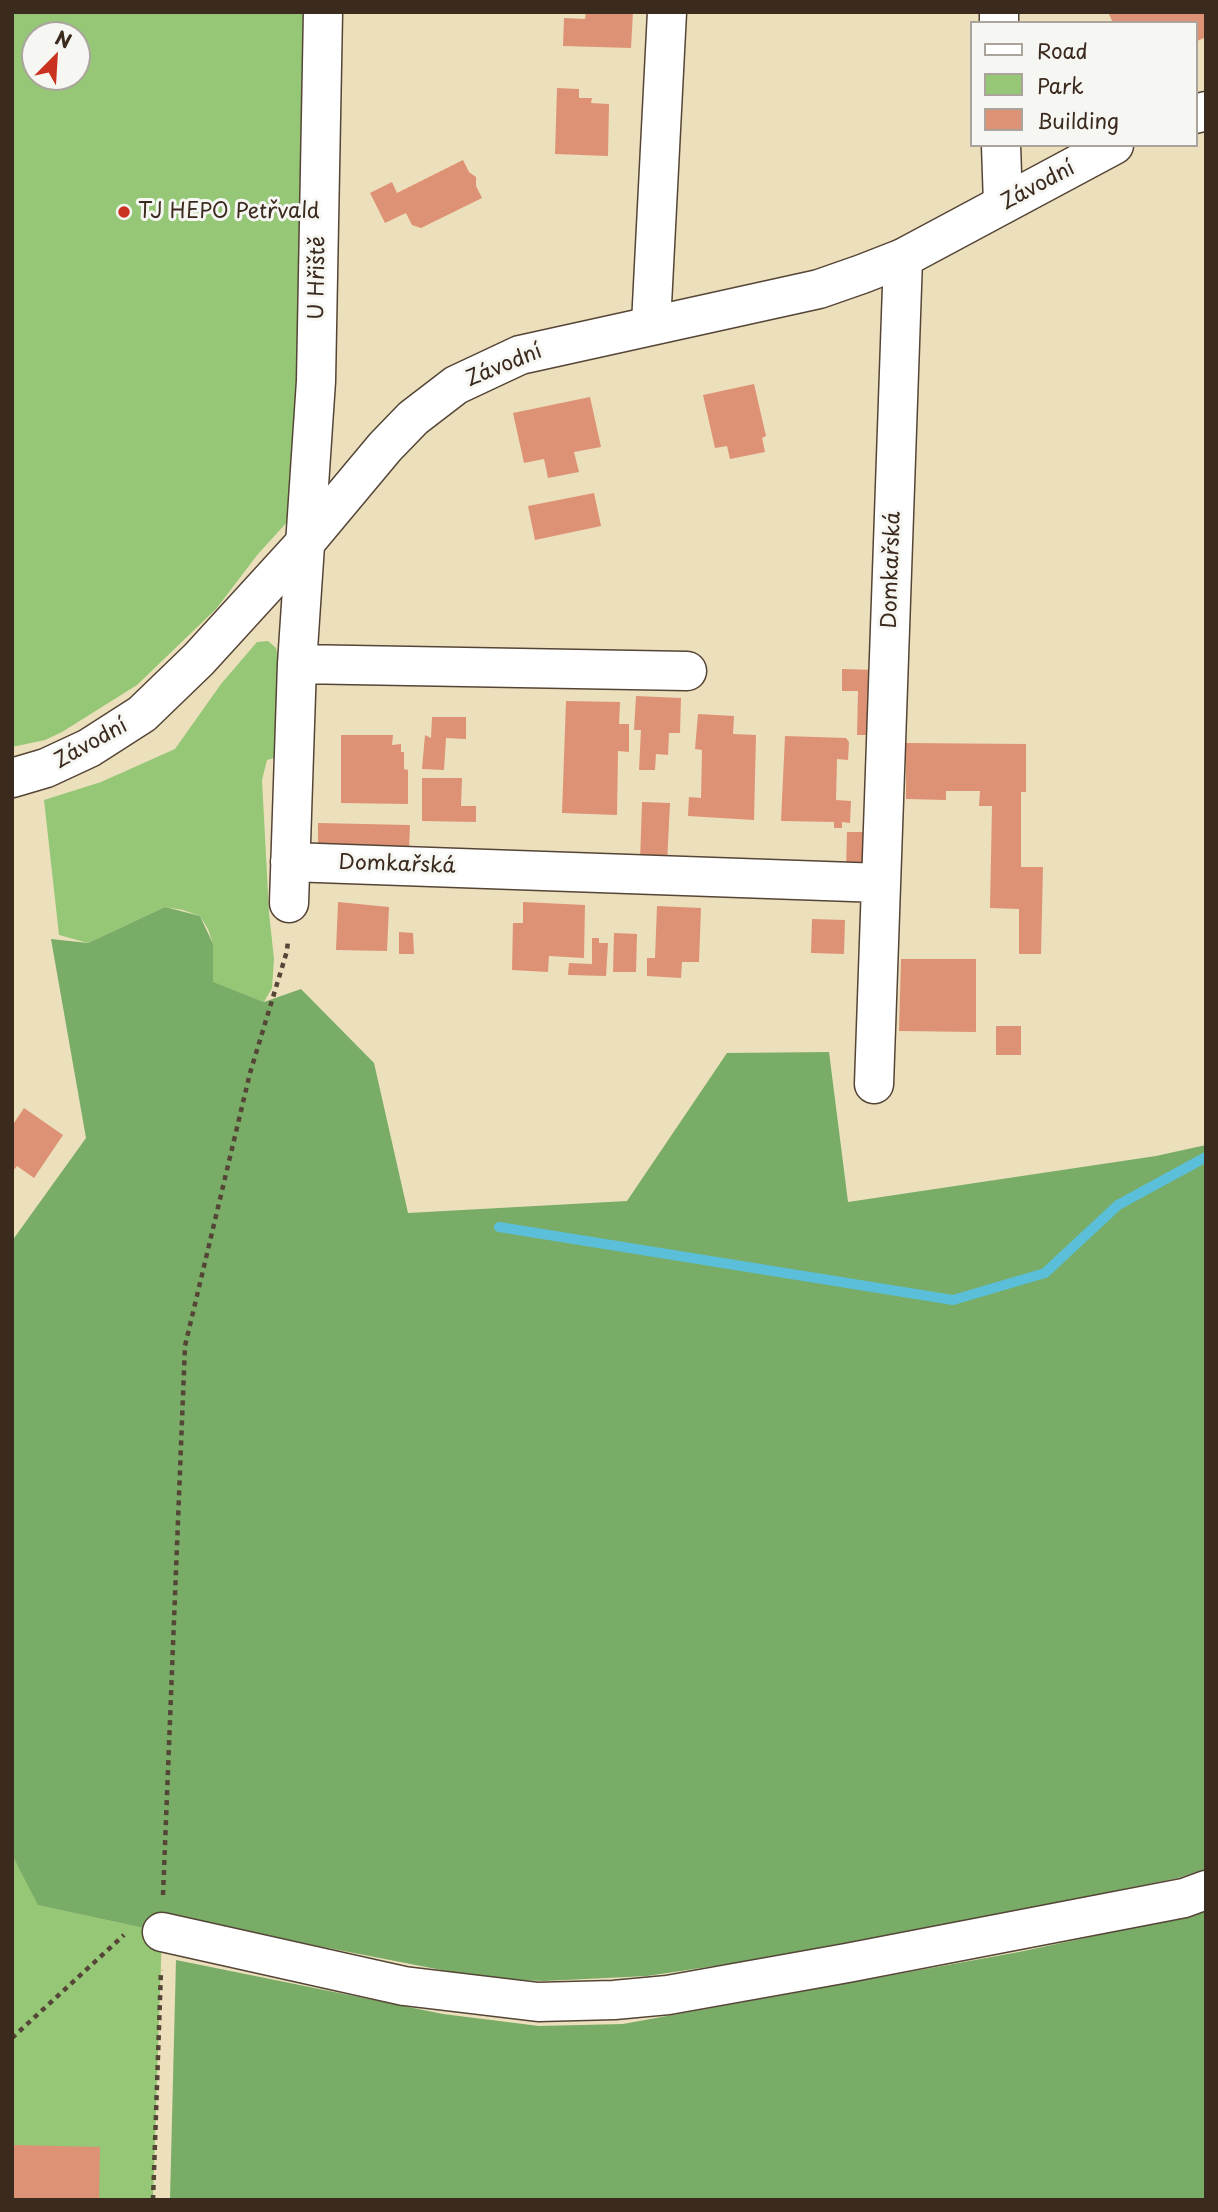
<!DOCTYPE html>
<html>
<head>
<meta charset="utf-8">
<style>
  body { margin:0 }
  #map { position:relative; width:1218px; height:2212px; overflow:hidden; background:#ebdfbc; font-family:"Playpen Sans",sans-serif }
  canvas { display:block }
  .frame { position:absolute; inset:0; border:14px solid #3b2a1e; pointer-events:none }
  .legend { position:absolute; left:970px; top:21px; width:228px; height:126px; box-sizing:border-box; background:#f6f6f2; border:2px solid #aba49d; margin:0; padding:9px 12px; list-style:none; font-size:21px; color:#3b2a1e }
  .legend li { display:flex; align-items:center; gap:14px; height:35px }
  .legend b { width:35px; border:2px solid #aba49d }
  .north { position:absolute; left:21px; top:21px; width:70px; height:70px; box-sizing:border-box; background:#f6f6f2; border:2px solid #aba49d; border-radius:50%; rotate:24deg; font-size:19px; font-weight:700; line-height:28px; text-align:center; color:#3b2a1e }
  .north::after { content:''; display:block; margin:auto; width:24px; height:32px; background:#c8321e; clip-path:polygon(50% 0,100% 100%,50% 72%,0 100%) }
</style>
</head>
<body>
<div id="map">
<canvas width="1218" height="2212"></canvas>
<div class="frame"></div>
<ul class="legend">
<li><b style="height:9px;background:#fff"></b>Road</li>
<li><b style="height:19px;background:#95c776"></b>Park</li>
<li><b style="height:19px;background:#de9275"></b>Building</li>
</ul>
<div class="north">N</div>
</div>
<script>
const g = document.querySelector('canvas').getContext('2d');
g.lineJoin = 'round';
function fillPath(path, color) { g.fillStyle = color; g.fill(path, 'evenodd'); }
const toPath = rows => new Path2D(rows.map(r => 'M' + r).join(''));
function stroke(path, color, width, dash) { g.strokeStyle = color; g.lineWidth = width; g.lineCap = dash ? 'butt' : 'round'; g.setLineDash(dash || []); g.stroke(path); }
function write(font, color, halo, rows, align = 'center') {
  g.font = font + ' "Playpen Sans",sans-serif'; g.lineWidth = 6; g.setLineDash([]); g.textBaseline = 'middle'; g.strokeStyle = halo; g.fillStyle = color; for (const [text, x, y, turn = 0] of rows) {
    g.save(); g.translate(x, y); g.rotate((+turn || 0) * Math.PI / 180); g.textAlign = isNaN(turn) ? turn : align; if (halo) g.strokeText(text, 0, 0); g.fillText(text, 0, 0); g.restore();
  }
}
fillPath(toPath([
  [12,12,313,12,299,509,258,554,216,609,137,685,62,732,45,740,12,747],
  [35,35,77,35,77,77,35,77],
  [268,641,276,648,281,672,274,758,267,760,262,780,269,913,274,959,272,988,264,1002,212,982,213,944,208,929,200,916,183,910,165,907,88,943,59,935,44,800,101,782,175,749,221,684,257,642],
  [12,1855,39,1905,162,1932,153,2200,12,2200]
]), '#95c776');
fillPath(toPath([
  [165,907,200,916,213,944,213,982,264,1002,301,989,374,1063,408,1213,627,1201,727,1053,829,1052,848,1202,1156,1156,1206,1145,1206,1869,1178,1878,829,1949,647,1976,544,1981,488,1979,194,1922,162,1932,38,1905,12,1855,12,1241,86,1138,51,939,88,943],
  [1206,1912,1206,2200,170,2200,176,1960,443,2014,539,2026,623,2024,1019,1952]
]), '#78ac67');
stroke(toPath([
  [499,1227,953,1300,1045,1273,1118,1205,1206,1157]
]), '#5bbfd9', 10);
fillPath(toPath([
  [586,12,633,12,631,48,563,46,564,18,585,19],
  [1108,12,1206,12,1206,37,1195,42,1195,23,1113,23],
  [557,88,579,89,579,98,592,98,591,103,609,104,608,156,555,154],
  [463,160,469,172,476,177,476,186,482,198,421,228,412,225,406,213,385,223,370,193,392,182,397,193],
  [754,384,766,436,762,438,765,452,730,459,727,446,715,448,703,395],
  [590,397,601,447,574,452,579,472,548,478,544,459,524,463,513,413],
  [594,493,601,526,535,540,528,506],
  [842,669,876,670,874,735,857,735,858,691,842,691],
  [636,696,681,698,680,733,669,733,668,755,656,754,655,770,639,770,641,730,634,730],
  [566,701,620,702,619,724,629,724,629,752,618,751,617,815,562,813],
  [698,714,734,716,733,734,756,735,754,820,688,816,689,797,701,798,702,750,695,749],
  [432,717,466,717,466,739,446,738,444,770,422,769,425,735,431,738],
  [341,735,393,735,392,745,401,744,401,752,404,752,404,769,408,770,408,804,341,803],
  [785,736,846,738,849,742,848,760,837,759,836,800,851,801,850,823,842,822,842,828,834,828,834,822,781,821],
  [906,743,1026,744,1026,792,1021,792,1021,867,1043,867,1041,954,1019,954,1019,909,990,908,992,806,979,806,980,791,946,791,946,800,906,799],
  [422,778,462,778,461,806,476,806,476,822,422,821],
  [642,802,670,803,667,863,640,861],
  [318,823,410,825,409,850,318,848],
  [847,832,869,832,868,872,846,871],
  [338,902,389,907,387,951,336,950],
  [523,902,585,905,584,958,549,956,548,972,512,970,513,923,523,923],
  [657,906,701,908,699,962,682,962,681,978,647,976,647,958,655,958],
  [812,919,845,920,844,954,811,953],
  [399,932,413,933,414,954,399,954],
  [614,933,637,934,636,972,613,972],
  [592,938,599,938,599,943,608,943,606,976,568,975,569,963,592,964],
  [901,959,976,959,976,1032,899,1031],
  [996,1026,1021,1026,1021,1055,996,1055],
  [24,1108,63,1135,34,1178,17,1166,12,1172,12,1126],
  [12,2145,100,2147,99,2200,12,2200]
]), '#de9275');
const street = toPath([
  [999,12,999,23],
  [1001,145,1003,204],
  [651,324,667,12],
  [297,664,687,671],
  [290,862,881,883],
  [289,903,297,664,316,381,323,12],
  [874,1084,903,258],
  [162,1932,404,1986,538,2002,614,2000,668,1995,847,1963,1184,1898,1206,1890]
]);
const secondary = toPath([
  [1195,114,1206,111],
  [12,778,46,768,89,748,142,714,199,659,304,544,385,447,413,418,456,385,520,355,819,289,862,274,903,258,1114,145]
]);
stroke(street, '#554536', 41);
stroke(secondary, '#554536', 41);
stroke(toPath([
  [163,1895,185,1346,250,1073,287,951,288,940],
  [12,2038,124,1935],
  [153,2200,161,1970]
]), '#554536', 4.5, [5, 5]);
stroke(street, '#fff', 38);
stroke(secondary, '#fff', 38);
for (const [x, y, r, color] of [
  [124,212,7,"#c8321e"]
]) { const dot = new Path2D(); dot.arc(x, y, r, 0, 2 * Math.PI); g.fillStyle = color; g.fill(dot); stroke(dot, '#f6f6f2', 2.5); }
write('21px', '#3b2a1e', '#f6f6f2', [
  ["Závodní",1038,186,-28],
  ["U Hřiště",318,278,-89],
  ["Závodní",504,366,-22],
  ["Domkařská",892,570,-88],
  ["Závodní",91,744,-29],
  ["Domkařská",397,865,2]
]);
write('21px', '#3b2a1e', '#f6f6f2', [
  ["TJ HEPO Petřvald",138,212]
], 'left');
</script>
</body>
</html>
